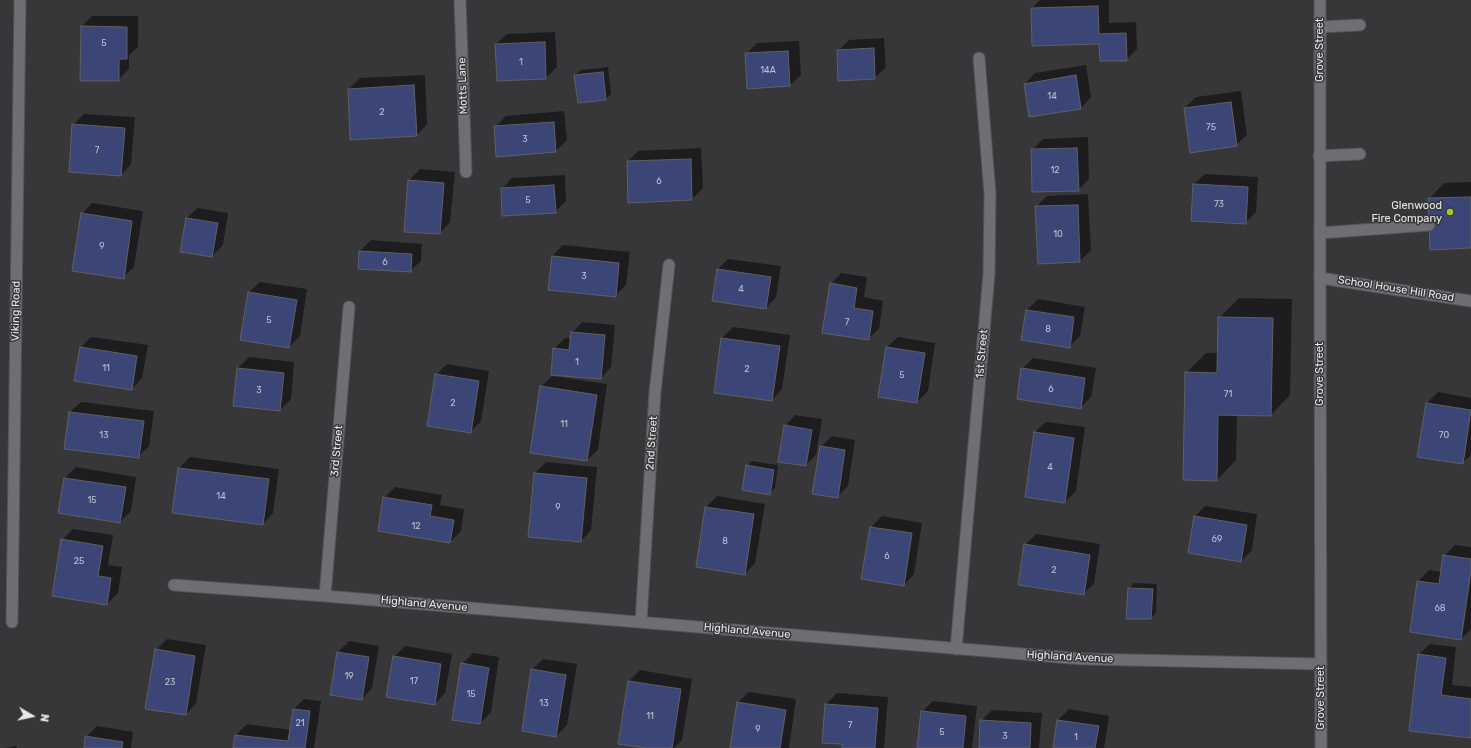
<!DOCTYPE html>
<html>
<head>
<meta charset="utf-8">
<style>
  body { margin:0 }
  #map { position:relative; width:1471px; height:748px; overflow:hidden; background:#37373a; font-family:Rubik,sans-serif }
  canvas { display:block }
  .north { position:absolute; left:12px; top:696px; width:40px; height:40px; -webkit-text-stroke:3px #37373a; paint-order:stroke; rotate:99deg; font-size:11px; font-weight:700; line-height:16px; text-align:center; color:#e9e9eb }
  .north::after { content:''; display:block; margin:auto; width:14px; height:18px; background:#e9e9eb; clip-path:polygon(50% 0,100% 100%,50% 72%,0 100%) }
</style>
</head>
<body>
<div id="map">
<canvas width="1471" height="748"></canvas>
<div class="north">N</div>
</div>
<script>
const g = document.querySelector('canvas').getContext('2d');
g.lineJoin = 'round';
function fillPath(path, color) { g.fillStyle = color; g.fill(path, 'evenodd'); }
const toPath = rows => new Path2D(rows.map(r => 'M' + r).join(''));
function stroke(path, color, width, dash) { g.strokeStyle = color; g.lineWidth = width; g.lineCap = dash ? 'butt' : 'round'; g.setLineDash(dash || []); g.stroke(path); }
function write(font, color, halo, rows, align = 'center') {
  g.font = font + ' Rubik,sans-serif'; g.lineWidth = 3; g.setLineDash([]); g.textBaseline = 'middle'; g.strokeStyle = halo; g.fillStyle = color; for (const [text, x, y, turn = 0] of rows) {
    g.save(); g.translate(x, y); g.rotate((+turn || 0) * Math.PI / 180); g.textAlign = isNaN(turn) ? turn : align; if (halo) g.strokeText(text, 0, 0); g.fillText(text, 0, 0); g.restore();
  }
}
fillPath(toPath([
  [1040,0,1109,0,1109,23,1136,22,1137,49,1126,60,1100,43,1032,8],
  [92,16,138,16,138,47,129,55,129,69,118,80,82,26],
  [555,32,557,67,546,78,496,44,507,34],
  [884,38,886,67,875,78,838,51,849,40],
  [799,41,801,75,790,85,748,88,746,54,757,43],
  [1086,65,1091,97,1081,108,1025,84,1035,73],
  [608,67,611,94,606,99,575,75,581,70],
  [425,75,427,124,417,135,349,89,360,78],
  [1241,91,1247,135,1236,145,1185,108,1196,97],
  [564,111,567,140,556,151,495,127,506,116],
  [84,114,135,117,131,164,121,175,73,125],
  [1088,137,1089,179,1078,190,1032,150,1043,139],
  [701,148,703,188,692,199,628,161,638,151],
  [420,169,455,172,450,222,440,233,405,231,409,180],
  [1205,174,1258,177,1256,212,1245,223,1194,184],
  [565,175,566,201,555,212,502,189,512,178],
  [1471,182,1471,247,1429,199,1444,183],
  [1088,194,1091,250,1080,261,1036,207,1047,196],
  [92,203,143,211,134,267,123,277,82,214],
  [197,208,228,213,223,245,212,256,186,219],
  [371,240,422,244,421,261,410,271,360,251],
  [563,245,630,252,626,285,615,296,552,256],
  [728,259,781,266,776,297,766,308,717,270],
  [841,273,867,277,864,297,883,301,879,329,868,339,831,284],
  [260,282,307,289,300,336,289,347,249,292],
  [1239,298,1292,299,1290,395,1271,415,1237,414,1236,460,1217,480,1186,373,1206,353,1219,353,1219,318],
  [1038,299,1085,307,1080,336,1069,347,1027,310],
  [582,322,615,325,611,367,601,378,554,349,565,338,571,339,572,333],
  [733,327,790,335,782,389,772,400,715,392,722,338],
  [91,337,148,345,142,378,132,389,81,347],
  [898,337,935,343,928,391,917,402,887,347],
  [249,357,294,362,291,399,280,410,238,368],
  [1033,358,1096,368,1091,397,1080,408,1022,369],
  [447,364,489,371,481,421,470,432,436,375],
  [552,376,607,384,598,450,587,460,541,387],
  [1438,392,1471,398,1471,455,1462,463,1427,403],
  [81,402,154,411,149,446,138,457,70,412],
  [795,415,822,419,816,455,806,465,785,426],
  [1046,422,1085,427,1076,491,1065,502,1035,432],
  [832,436,855,440,848,486,837,497,821,447],
  [190,457,279,469,273,513,263,524,173,513,179,468],
  [752,461,778,465,775,488,769,494,747,466],
  [546,462,597,467,591,530,581,541,535,473],
  [76,467,136,477,131,511,120,522,65,478],
  [395,487,442,495,440,505,464,509,461,531,450,542,384,498],
  [717,496,765,504,755,563,745,574,697,566,706,507],
  [1205,506,1257,514,1252,550,1241,561,1194,517],
  [882,516,922,523,914,574,904,585,863,578,871,527],
  [73,529,113,535,108,565,122,567,118,593,107,604,62,540],
  [1036,534,1100,544,1094,584,1083,594,1025,545],
  [1455,545,1471,547,1471,629,1461,639,1411,631,1418,581,1429,570,1442,572,1444,556],
  [1134,583,1157,584,1156,613,1151,618,1129,589],
  [167,639,206,645,196,703,186,714,156,650],
  [349,641,379,646,372,688,362,699,331,694,338,652],
  [1430,644,1456,647,1452,685,1471,687,1471,737,1410,730,1419,654],
  [405,646,452,654,445,693,435,704,394,657],
  [473,653,499,657,491,712,480,723,462,664],
  [543,659,577,664,567,725,556,736,532,670],
  [640,670,692,679,682,740,674,748,652,748,619,743,629,681],
  [749,692,796,699,789,748,731,748,738,702],
  [837,693,888,697,884,748,843,748,843,743,826,704],
  [304,699,321,701,314,748,234,748,236,735,247,724,291,730,293,710],
  [933,701,977,706,972,748,918,748,922,712],
  [1069,709,1109,716,1104,748,1054,748,1058,720],
  [992,710,1042,713,1039,748,980,748,981,721],
  [97,726,133,732,131,748,85,748,86,737],
  [16,746,17,748,5,748]
]), '#0007');
const building = toPath([
  [1098,6,1099,34,1126,33,1127,61,1100,61,1099,44,1032,46,1031,8,1098,6],
  [81,26,127,27,127,59,119,59,119,81,80,81,81,26],
  [545,42,546,79,497,81,495,44,545,42],
  [874,48,875,79,838,81,837,50,874,48],
  [788,51,790,86,747,89,745,53,788,51],
  [603,72,606,100,578,103,574,75,603,72],
  [1076,75,1081,109,1029,117,1024,84,1076,75],
  [414,85,417,136,350,140,348,89,414,85],
  [1231,102,1237,146,1190,153,1184,108,1231,102],
  [554,122,556,152,496,157,494,126,554,122],
  [72,124,125,128,121,176,69,172,72,124],
  [1077,148,1079,191,1032,192,1031,149,1077,148],
  [691,159,692,200,628,203,627,161,691,159],
  [408,180,444,183,440,234,404,232,408,180],
  [1193,184,1248,187,1246,224,1191,221,1193,184],
  [554,185,556,213,502,216,501,188,554,185],
  [1471,197,1471,248,1430,250,1428,198,1471,197],
  [1078,205,1080,262,1038,264,1035,206,1078,205],
  [81,213,132,221,124,279,72,271,81,213],
  [186,218,218,223,212,257,180,252,186,218],
  [359,251,412,254,411,272,358,269,359,251],
  [552,256,619,263,616,297,548,290,552,256],
  [717,269,771,277,766,309,712,301,717,269],
  [830,283,857,288,854,308,873,311,869,340,822,333,830,283],
  [248,292,297,300,289,348,240,340,248,292],
  [1026,310,1074,317,1070,348,1021,340,1026,310],
  [1218,317,1273,318,1271,416,1218,415,1217,481,1183,480,1185,372,1217,373,1218,317],
  [571,332,605,335,601,379,551,375,553,348,569,350,571,332],
  [721,338,780,346,772,401,714,393,721,338],
  [80,347,137,356,132,390,74,381,80,347],
  [886,347,925,353,917,403,878,397,886,347],
  [237,368,284,373,280,411,233,406,237,368],
  [1021,368,1085,378,1081,409,1017,399,1021,368],
  [435,374,479,381,471,433,427,426,435,374],
  [540,386,597,395,587,461,530,453,540,386],
  [1426,403,1471,410,1463,464,1417,457,1426,403],
  [69,412,144,421,139,458,64,449,69,412],
  [784,425,812,430,806,466,778,462,784,425],
  [1034,432,1074,438,1065,503,1025,497,1034,432],
  [820,446,845,450,838,498,812,494,820,446],
  [746,465,774,470,770,495,742,490,746,465],
  [178,468,269,479,263,525,172,513,178,468],
  [534,473,587,478,581,542,528,537,534,473],
  [64,478,126,487,120,523,58,513,64,478],
  [383,497,432,505,430,516,454,520,450,543,378,531,383,497],
  [705,507,754,514,745,575,696,567,705,507],
  [1194,516,1247,525,1241,562,1188,553,1194,516],
  [870,527,912,533,904,586,861,579,870,527],
  [61,539,103,546,98,576,111,578,107,605,52,596,61,539],
  [1024,544,1090,555,1084,595,1018,585,1024,544],
  [1443,555,1471,559,1471,571,1461,640,1410,632,1417,581,1439,584,1443,555],
  [1128,588,1153,589,1151,619,1126,619,1128,588],
  [155,649,195,656,186,715,145,709,155,649],
  [337,652,369,657,362,700,330,695,337,652],
  [1418,654,1446,658,1441,695,1471,699,1471,738,1409,731,1418,654],
  [393,656,441,664,435,705,386,697,393,656],
  [461,663,489,668,480,724,452,720,461,663],
  [531,669,566,675,556,737,522,731,531,669],
  [628,681,681,689,672,748,646,748,618,744,628,681],
  [737,702,786,710,780,748,730,748,737,702],
  [825,704,878,708,875,748,842,748,842,744,822,743,825,704],
  [293,709,310,711,305,748,233,748,235,735,288,741,293,709],
  [921,711,966,716,963,748,917,748,921,711],
  [980,720,1031,723,1030,748,979,748,980,720],
  [1057,720,1099,726,1095,748,1053,748,1057,720],
  [85,736,123,742,122,748,84,748,85,736]
]);
fillPath(building, '#3c4676');
stroke(building, '#5f6063', 1);
const service = toPath([
  [1320,27,1360,25],
  [1319,156,1360,154],
  [1320,233,1429,225]
]);
const minor = toPath([
  [460,0,466,172],
  [1320,0,1320,278],
  [174,585,325,596,1083,659,1321,664],
  [325,596,349,307],
  [12,622,20,0],
  [641,622,655,392,669,265],
  [956,649,989,274,990,194,979,58]
]);
const tertiary = toPath([
  [1321,748,1320,278,1471,301]
]);
stroke(service, '#535456', 13);
stroke(minor, '#535456', 13);
stroke(tertiary, '#535456', 13);
stroke(service, '#6e6f72', 11);
stroke(minor, '#6e6f72', 11);
stroke(tertiary, '#6e6f72', 11);
for (const [x, y, r, color] of [
  [1450,212,4,"#a1c929"]
]) { const dot = new Path2D(); dot.arc(x, y, r, 0, 2 * Math.PI); g.fillStyle = color; g.fill(dot); stroke(dot, '#37373a', 1.5); }
write('9px', '#bec0ce', null, [
  ["5",104,43],
  ["1",521,62],
  ["14A",768,70],
  ["14",1052,96],
  ["2",382,112],
  ["75",1211,127],
  ["3",525,139],
  ["7",97,150],
  ["12",1055,170],
  ["6",659,181],
  ["5",528,200],
  ["73",1219,204],
  ["10",1058,234],
  ["9",102,246],
  ["6",385,262],
  ["3",584,276],
  ["4",741,289],
  ["5",269,320],
  ["7",847,322],
  ["8",1048,329],
  ["1",577,362],
  ["11",106,368],
  ["2",747,369],
  ["5",902,375],
  ["6",1051,389],
  ["3",259,390],
  ["71",1228,394],
  ["2",453,403],
  ["11",564,424],
  ["13",104,435],
  ["70",1444,435],
  ["4",1050,467],
  ["14",221,496],
  ["15",92,500],
  ["9",558,507],
  ["12",416,526],
  ["69",1217,539],
  ["8",725,541],
  ["6",887,556],
  ["25",79,561],
  ["2",1054,570],
  ["68",1440,608],
  ["19",349,676],
  ["17",414,681],
  ["23",170,682],
  ["15",471,694],
  ["13",544,703],
  ["11",650,716],
  ["21",300,723],
  ["7",850,725],
  ["9",758,729],
  ["5",942,732],
  ["3",1005,736],
  ["1",1076,737]
]);
write('11px', '#e9e9eb', '#37373a', [
  ["Grove Street",1320,50,-90],
  ["Motts Lane",463,86,-92],
  ["School House Hill Road",1396,289,9],
  ["Viking Road",16,311,-89],
  ["1st Street",982,354,-85],
  ["Grove Street",1320,374,-90],
  ["2nd Street",652,443,-86],
  ["3rd Street",337,451,-85],
  ["Highland Avenue",424,604,5],
  ["Highland Avenue",747,631,5],
  ["Highland Avenue",1070,657,3],
  ["Grove Street",1321,698,-90]
]);
write('11px', '#e9e9eb', '#37373a', [
  ["Glenwood",1442,206],
  ["Fire Company",1442,219]
], 'right');
</script>
</body>
</html>
